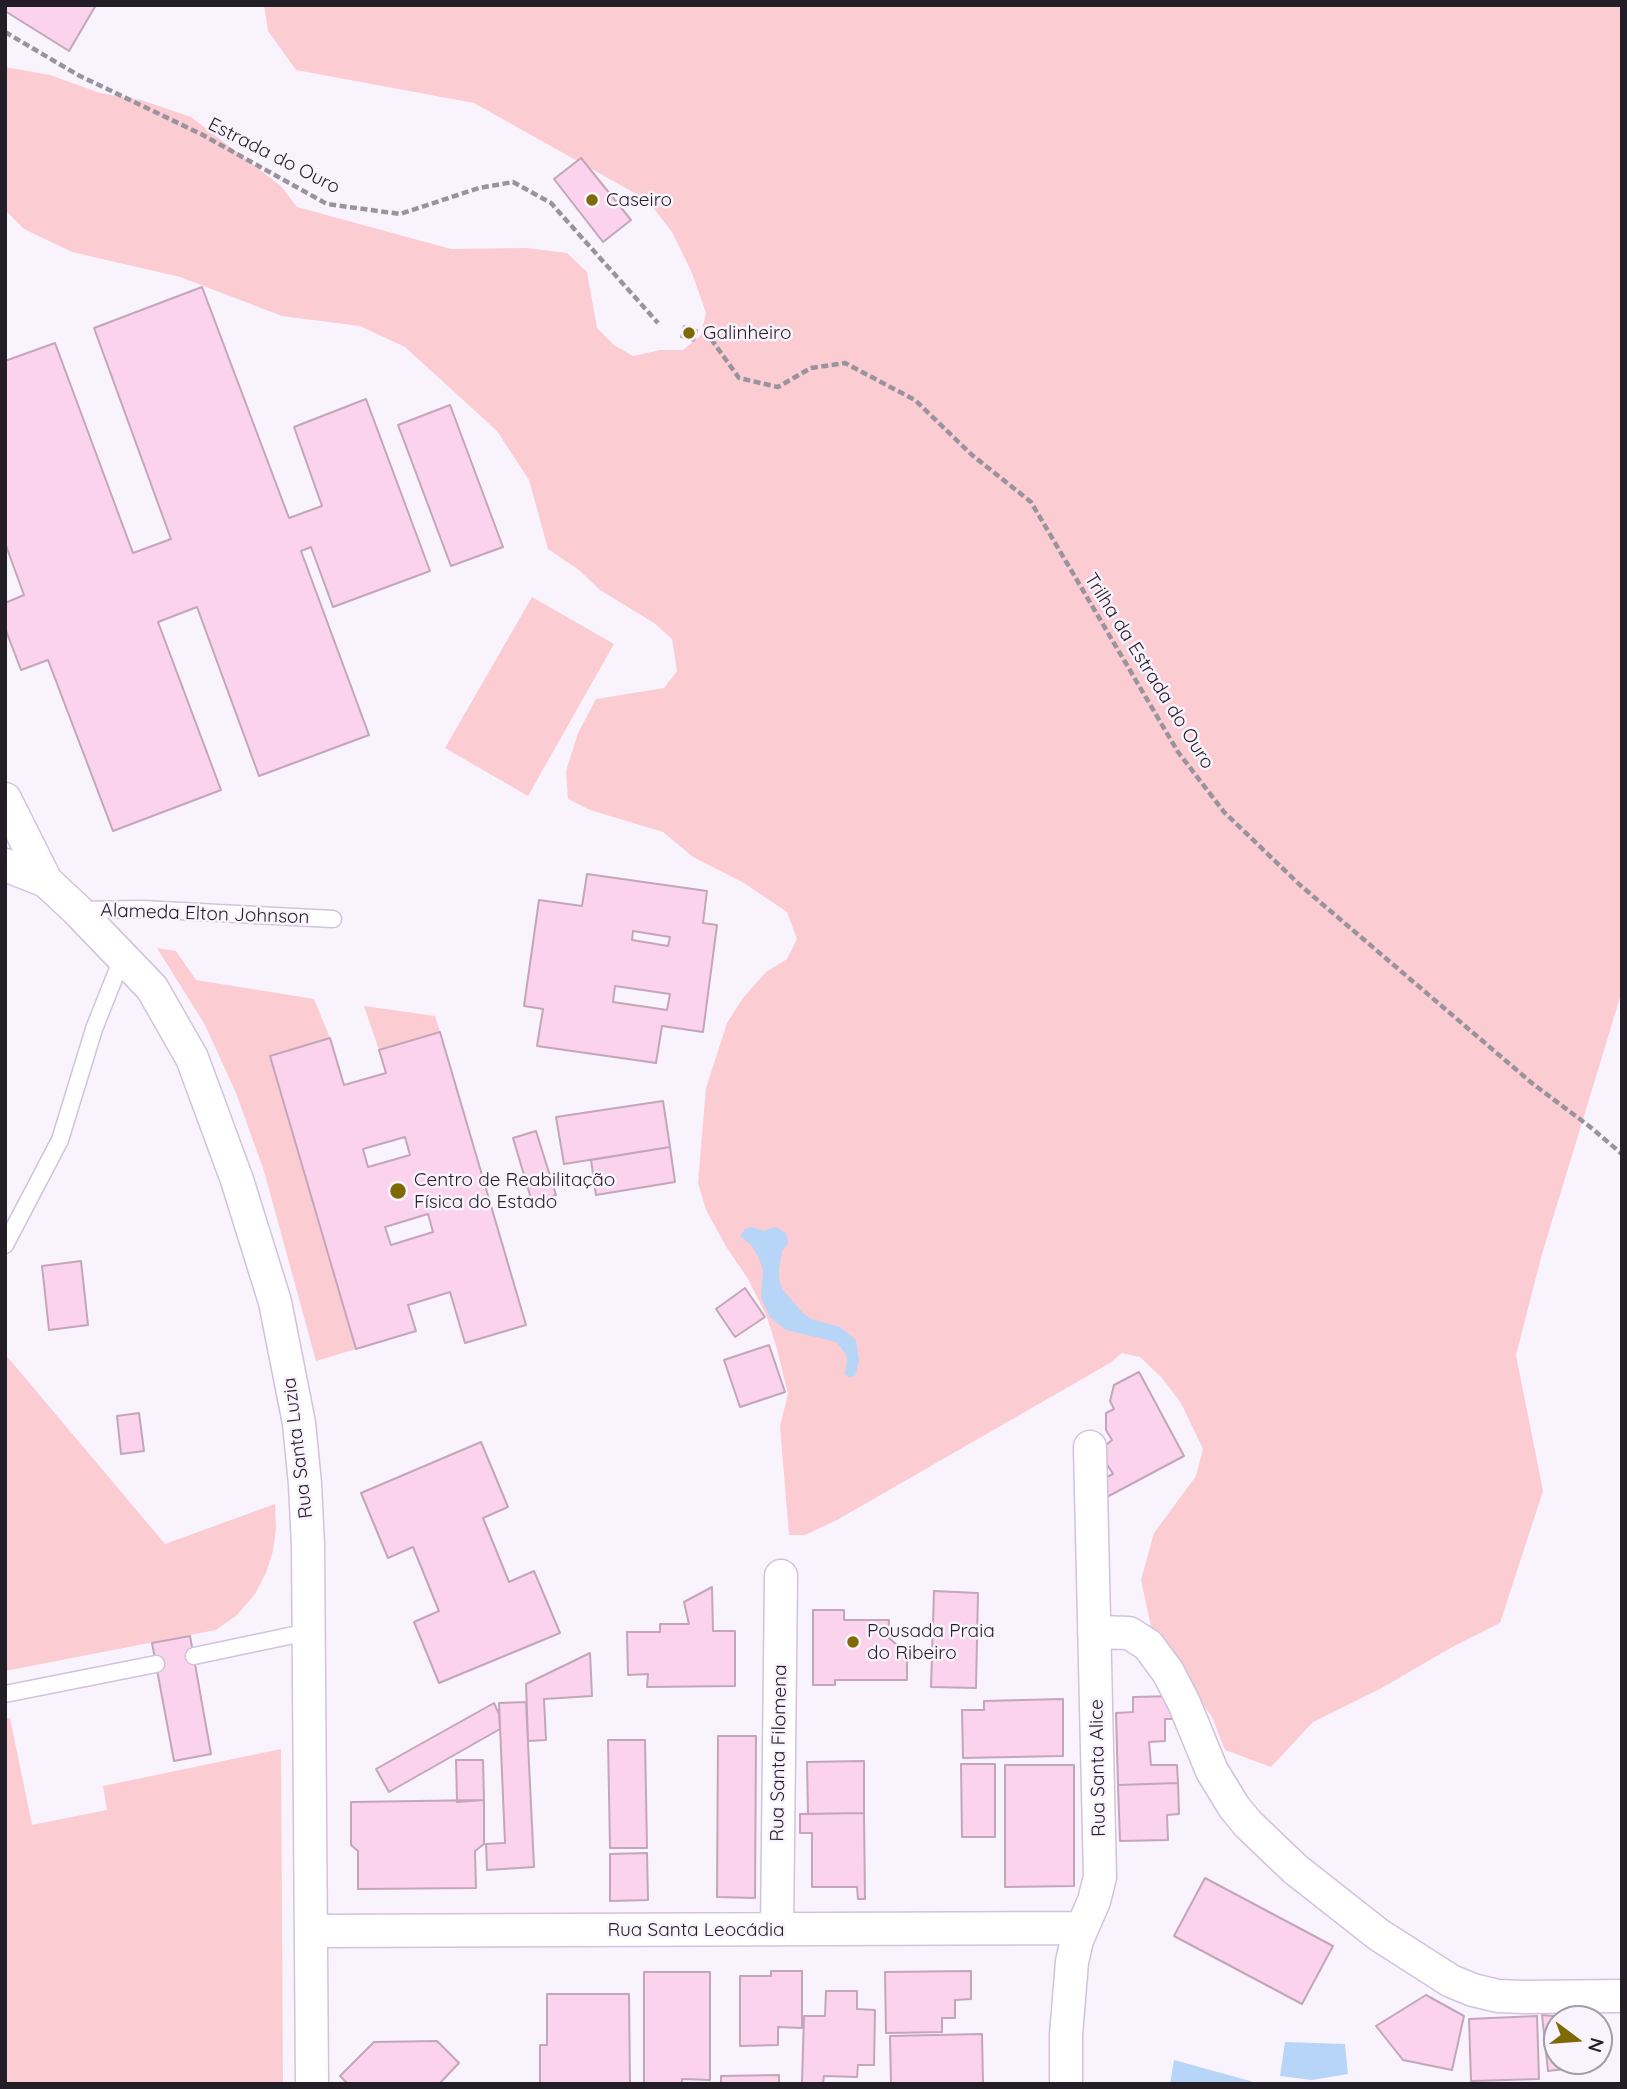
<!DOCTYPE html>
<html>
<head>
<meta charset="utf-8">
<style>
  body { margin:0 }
  #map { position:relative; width:1627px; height:2089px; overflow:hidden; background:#f9f3fe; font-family:Quicksand,sans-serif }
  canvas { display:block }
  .frame { position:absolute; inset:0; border:7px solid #231d27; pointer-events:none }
  .north { position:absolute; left:1543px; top:2005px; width:70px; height:70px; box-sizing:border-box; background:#f9f3fe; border:2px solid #a39da8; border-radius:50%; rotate:106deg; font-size:19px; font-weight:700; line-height:28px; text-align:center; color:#231d27 }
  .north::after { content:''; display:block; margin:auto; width:24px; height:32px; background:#7e6a02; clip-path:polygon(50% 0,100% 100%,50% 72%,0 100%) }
</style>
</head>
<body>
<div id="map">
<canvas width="1627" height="2089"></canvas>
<div class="frame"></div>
<div class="north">N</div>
</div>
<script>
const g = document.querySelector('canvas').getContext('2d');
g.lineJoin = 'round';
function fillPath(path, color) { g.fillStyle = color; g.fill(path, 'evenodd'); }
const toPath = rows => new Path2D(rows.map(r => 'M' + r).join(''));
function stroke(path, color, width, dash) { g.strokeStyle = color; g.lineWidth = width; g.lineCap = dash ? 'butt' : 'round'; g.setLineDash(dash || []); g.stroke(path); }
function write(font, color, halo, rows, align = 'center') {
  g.font = font + ' Quicksand,sans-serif'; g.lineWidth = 5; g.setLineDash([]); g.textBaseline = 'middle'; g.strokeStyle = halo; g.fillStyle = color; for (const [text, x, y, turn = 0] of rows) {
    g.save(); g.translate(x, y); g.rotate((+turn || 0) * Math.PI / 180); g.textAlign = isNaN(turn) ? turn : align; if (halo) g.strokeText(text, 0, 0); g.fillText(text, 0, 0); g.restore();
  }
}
fillPath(toPath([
  [264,5,1622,5,1622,991,1542,1254,1516,1355,1543,1491,1500,1623,1454,1646,1380,1689,1313,1722,1271,1767,1225,1750,1212,1717,1153,1636,1141,1580,1154,1533,1196,1476,1203,1449,1181,1403,1162,1378,1140,1357,1122,1353,1110,1363,837,1520,805,1535,789,1535,780,1426,788,1394,777,1349,767,1317,748,1279,727,1248,706,1210,698,1183,706,1088,727,1023,743,998,766,972,787,959,797,939,787,912,744,883,693,857,663,832,590,810,568,799,566,771,578,733,596,699,664,688,677,671,672,639,654,623,600,590,579,570,548,549,529,480,497,431,405,347,360,326,282,316,180,277,72,252,24,229,5,210,5,67,50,75,100,93,141,100,191,117,281,186,297,207,451,249,526,248,567,253,587,272,597,328,614,345,633,356,660,350,683,350,701,335,706,313,692,273,672,232,647,200,474,103,296,70,268,31],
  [532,597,614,644,528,796,445,748],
  [157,948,176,951,196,980,314,999,330,1038,270,1057,356,1349,316,1361,264,1171,236,1093,205,1025],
  [364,1006,435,1016,440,1032,379,1050],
  [5,1354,165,1544,275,1504,276,1528,273,1551,266,1573,255,1594,237,1615,216,1630,5,1671],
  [10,1718,32,1825,107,1810,103,1786,281,1749,283,2084,5,2084,5,1719]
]), '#fcccd3');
fillPath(toPath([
  [752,1227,763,1231,776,1227,786,1233,788,1244,782,1251,779,1271,779,1280,783,1290,803,1313,811,1319,840,1327,856,1340,859,1361,855,1376,849,1377,845,1374,847,1361,846,1354,836,1342,786,1330,770,1317,761,1298,763,1270,758,1256,751,1245,740,1236,745,1229],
  [1285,2042,1345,2044,1348,2074,1312,2080,1280,2076],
  [1174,2060,1261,2084,1170,2084]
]), '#b7d5f7');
const building = toPath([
  [5,5,96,5,69,51,5,11,5,5],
  [581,158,631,220,603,242,554,179,581,158],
  [202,287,289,518,322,506,294,427,366,399,430,571,333,607,311,547,301,551,369,735,259,776,197,607,158,622,221,790,113,831,48,660,21,670,5,628,5,603,24,595,5,543,5,361,55,343,133,553,171,539,94,328,202,287],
  [684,326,697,330,694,341,681,337,684,326],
  [450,405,503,547,451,566,398,425,450,405],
  [587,874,707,891,703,923,717,925,703,1032,662,1026,656,1063,537,1046,543,1009,524,1006,539,900,582,906,587,874],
  [633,931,670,937,668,946,632,940,633,931],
  [615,986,670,994,667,1010,613,1002,615,986],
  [440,1032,526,1325,465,1343,450,1292,408,1305,416,1331,356,1349,270,1056,330,1038,344,1085,386,1073,379,1050,440,1032],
  [405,1137,410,1155,368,1167,363,1149,405,1137],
  [428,1214,433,1232,391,1245,385,1227,428,1214],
  [663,1101,670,1147,564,1164,556,1117,663,1101],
  [536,1131,556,1195,532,1202,513,1138,536,1131],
  [670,1147,675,1182,596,1195,591,1160,670,1147],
  [81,1261,88,1325,49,1330,42,1266,81,1261],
  [745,1288,765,1317,735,1337,716,1309,745,1288],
  [769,1345,785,1392,740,1407,724,1360,769,1345],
  [1139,1372,1184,1456,1105,1498,1105,1478,1113,1474,1105,1461,1106,1445,1112,1440,1106,1430,1106,1413,1114,1409,1110,1401,1114,1385,1139,1372],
  [139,1413,144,1451,121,1454,117,1416,139,1413],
  [481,1442,508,1507,483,1518,509,1582,534,1571,560,1633,439,1683,414,1622,439,1611,413,1547,388,1558,361,1493,481,1442],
  [712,1587,713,1631,735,1631,735,1686,647,1687,648,1674,628,1675,627,1632,660,1632,660,1624,689,1624,684,1602,712,1587],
  [934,1591,978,1593,976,1688,931,1687,934,1591],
  [813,1610,844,1610,844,1620,889,1620,888,1637,907,1654,907,1680,835,1680,835,1685,813,1685,813,1610],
  [190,1636,211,1754,174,1761,152,1643,190,1636],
  [590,1653,592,1696,544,1699,546,1740,528,1741,526,1684,590,1653],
  [1175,1696,1175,1719,1165,1719,1165,1741,1149,1742,1151,1765,1177,1765,1178,1783,1118,1785,1116,1713,1133,1712,1133,1697,1175,1696],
  [1063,1699,1063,1756,963,1758,962,1710,984,1710,984,1701,1063,1699],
  [526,1702,534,1867,487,1870,486,1844,505,1843,499,1703,526,1702],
  [494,1703,499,1714,500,1729,389,1792,376,1769,494,1703],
  [718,1736,756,1736,755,1898,717,1897,718,1736],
  [608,1740,645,1740,647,1848,610,1848,608,1740],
  [456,1760,483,1760,484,1800,457,1802,456,1760],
  [864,1761,864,1813,808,1814,807,1762,864,1761],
  [961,1764,995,1764,995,1837,962,1837,961,1764],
  [1005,1765,1074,1765,1074,1886,1005,1887,1005,1765],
  [1178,1783,1179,1814,1167,1815,1168,1840,1120,1841,1118,1785,1178,1783],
  [484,1800,484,1844,475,1851,476,1888,358,1889,358,1851,351,1845,351,1802,484,1800],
  [864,1813,865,1899,858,1899,857,1887,812,1887,812,1833,800,1833,800,1814,864,1813],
  [647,1853,648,1900,610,1901,610,1854,647,1853],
  [1205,1878,1333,1946,1302,2004,1174,1936,1205,1878],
  [771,1971,802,1971,802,2028,778,2027,778,2045,740,2046,740,1976,771,1976,771,1971],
  [971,1971,971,1999,955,2000,955,2018,942,2018,942,2032,886,2033,885,1972,971,1971],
  [644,1972,710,1972,710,2080,682,2079,682,2084,644,2084,644,1972],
  [826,1991,857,1991,857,2009,875,2010,874,2065,858,2065,857,2077,824,2076,823,2083,802,2083,804,2016,825,2016,826,1991],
  [547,1994,629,1994,630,2084,540,2084,540,2045,547,2045,547,1994],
  [1426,1995,1464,2016,1452,2070,1403,2060,1376,2026,1426,1995],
  [1542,2015,1577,2018,1557,2019,1557,2061,1582,2061,1583,2067,1548,2071,1542,2015],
  [1537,2016,1539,2079,1471,2081,1469,2019,1537,2016],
  [982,2034,983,2084,891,2084,890,2036,982,2034],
  [437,2041,459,2063,439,2084,348,2084,340,2076,374,2042,437,2041],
  [779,2075,779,2084,721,2084,721,2076,779,2075]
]);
fillPath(building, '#fcd3ed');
stroke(building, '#c3a6b9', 2);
const lane = toPath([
  [80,910,142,909,333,919],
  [5,1245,60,1140,94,1029,123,956],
  [194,1656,308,1632],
  [5,1694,156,1664]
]);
const street = toPath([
  [5,799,46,881],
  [5,865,46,881,77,910,152,988,192,1058,237,1180,275,1302,299,1423,305,1484,308,1546,312,2084],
  [1094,1632,1129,1633,1148,1645,1168,1672,1184,1703,1212,1771,1234,1807,1248,1824,1295,1869,1379,1935,1451,1981,1473,1990,1498,1996,1524,1997,1622,1996],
  [777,1929,781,1576],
  [311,1931,1082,1928],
  [1066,2084,1066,2035,1072,1962,1077,1940,1094,1901,1100,1877,1090,1447]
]);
stroke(lane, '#d2c2de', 19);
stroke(street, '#d2c2de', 35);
stroke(toPath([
  [5,32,78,75,201,134,327,204,400,214,479,188,513,182,551,203,658,323],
  [711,339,739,378,778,387,811,368,845,363,915,400,972,455,1031,502,1178,752,1224,812,1300,885,1533,1084,1589,1126,1622,1154]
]), '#99939e', 4.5, [7, 3.5]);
stroke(lane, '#fff', 16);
stroke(street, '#fff', 32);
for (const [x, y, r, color] of [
  [592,200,7,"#7e6a02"],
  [689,333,7,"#7e6a02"],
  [398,1191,9,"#7e6a02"],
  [853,1642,7,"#7e6a02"]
]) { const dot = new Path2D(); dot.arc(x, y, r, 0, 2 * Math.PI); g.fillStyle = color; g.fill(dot); stroke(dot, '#f9f3fe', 2.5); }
write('19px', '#231d27', '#f9f3fe', [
  ["Estrada do Ouro",274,156,27],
  ["Trilha da Estrada do Ouro",1149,671,58],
  ["Alameda Elton Johnson",205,914,2],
  ["Rua Santa Luzia",298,1448,-97],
  ["Rua Santa Filomena",779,1753,-89],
  ["Rua Santa Alice",1098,1768,-91],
  ["Rua Santa Leocádia",696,1930]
]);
write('19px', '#231d27', '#f9f3fe', [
  ["Caseiro",606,200],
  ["Galinheiro",703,333],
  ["Centro de Reabilitação",414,1180],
  ["Física do Estado",414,1202],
  ["Pousada Praia",867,1631],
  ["do Ribeiro",867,1653]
], 'left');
</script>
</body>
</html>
